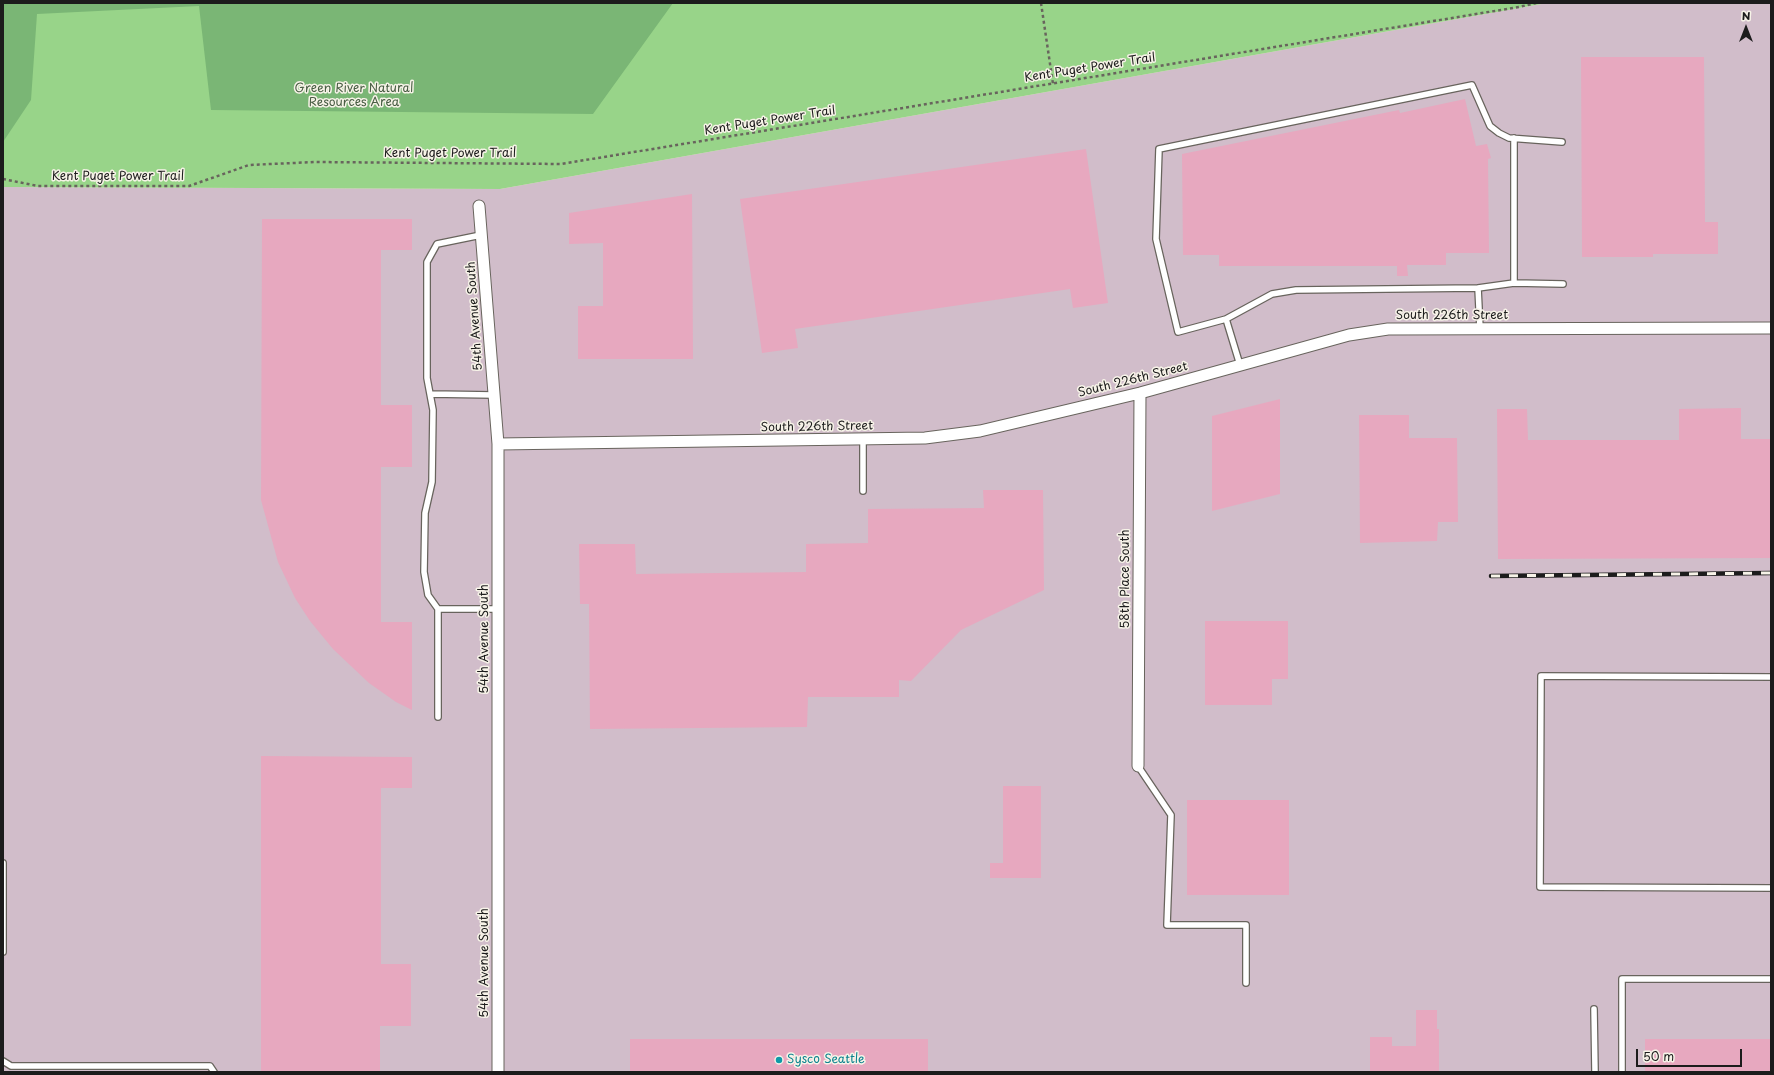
<!DOCTYPE html>
<html>
<head>
<meta charset="utf-8">
<style>
  body { margin:0 }
  #map { position:relative; width:1774px; height:1075px; overflow:hidden; background:#f4e9d5; font-family:"Playpen Sans",sans-serif }
  canvas { display:block }
  .frame { position:absolute; inset:0; border:4px solid #1c1c1c; pointer-events:none }
  .north { position:absolute; left:1726px; top:8px; width:40px; height:40px; -webkit-text-stroke:3px #f7f3e8; paint-order:stroke; rotate:0deg; font-size:11px; font-weight:700; line-height:16px; text-align:center; color:#1c1c1c }
  .north::after { content:''; display:block; margin:auto; width:14px; height:18px; background:#1c1c1c; clip-path:polygon(50% 0,100% 100%,50% 72%,0 100%) }
  .scale { position:absolute; left:1636px; top:1049px; width:106px; height:18px; box-sizing:border-box; border:2px solid #1c1c1c; border-top:0; padding-left:5px; font-size:12px; line-height:14px; white-space:nowrap; color:#1c1c1c; -webkit-text-stroke:3px #f7f3e8; paint-order:stroke }
</style>
</head>
<body>
<div id="map">
<canvas width="1774" height="1075"></canvas>
<div class="frame"></div>
<div class="north">N</div>
<div class="scale">50 m</div>
</div>
<script>
const g = document.querySelector('canvas').getContext('2d');
g.lineJoin = 'round';
function fillPath(path, color) { g.fillStyle = color; g.fill(path, 'evenodd'); }
const toPath = rows => new Path2D(rows.map(r => 'M' + r).join(''));
function stroke(path, color, width, dash) { g.strokeStyle = color; g.lineWidth = width; g.lineCap = dash ? 'butt' : 'round'; g.setLineDash(dash || []); g.stroke(path); }
function write(font, color, halo, rows, align = 'center') {
  g.font = font + ' "Playpen Sans",sans-serif'; g.lineWidth = 3; g.setLineDash([]); g.textBaseline = 'middle'; g.strokeStyle = halo; g.fillStyle = color; for (const [text, x, y, turn = 0] of rows) {
    g.save(); g.translate(x, y); g.rotate((+turn || 0) * Math.PI / 180); g.textAlign = isNaN(turn) ? turn : align; if (halo) g.strokeText(text, 0, 0); g.fillText(text, 0, 0); g.restore();
  }
}
fillPath(toPath([
  [1547,3,1771,3,1771,1072,3,1072,3,187,500,189]
]), '#d1bdca');
fillPath(toPath([
  [3,3,1547,3,500,189,3,187]
]), '#98d489');
fillPath(toPath([
  [3,3,673,3,593,114,211,110,199,6,37,14,31,100,3,142]
]), '#7ab675');
fillPath(toPath([
  [1581,57,1704,57,1705,222,1718,222,1718,254,1653,254,1653,257,1582,257],
  [1465,99,1476,146,1487,144,1491,158,1488,159,1489,253,1446,253,1446,265,1407,265,1408,276,1397,276,1397,266,1219,266,1219,255,1183,255,1182,154,1399,110,1400,113],
  [1086,149,1108,303,1073,308,1070,289,795,329,798,348,762,353,740,199],
  [692,194,693,359,578,359,578,306,603,306,603,243,569,244,569,213],
  [262,219,412,219,412,250,381,250,381,405,412,405,412,467,381,467,381,622,412,622,412,710,396,702,369,683,333,649,310,621,295,598,278,562,261,500],
  [1280,399,1280,494,1212,511,1212,416],
  [1741,408,1741,439,1771,439,1771,558,1498,559,1497,409,1527,409,1528,440,1679,440,1679,409],
  [1359,415,1409,415,1409,438,1457,438,1458,522,1438,522,1437,541,1360,543],
  [983,490,1043,490,1044,590,961,630,911,681,899,680,899,697,808,697,807,727,590,729,589,604,580,604,579,544,635,544,636,574,806,572,806,544,868,543,868,509,984,508],
  [1205,621,1288,621,1288,679,1272,679,1272,705,1205,705],
  [261,756,412,757,412,788,381,788,381,964,411,964,411,1026,380,1026,380,1072,261,1072],
  [1003,786,1041,786,1041,878,990,878,990,863,1003,863],
  [1187,800,1289,800,1289,895,1187,895],
  [1416,1010,1437,1010,1437,1029,1439,1029,1439,1072,1370,1072,1370,1037,1392,1037,1392,1046,1416,1046],
  [630,1039,928,1039,928,1072,630,1072],
  [1645,1039,1771,1039,1771,1072,1645,1072]
]), '#e7a8bf');
const service = toPath([
  [1514,138,1514,283,1563,284],
  [1478,288,1514,283],
  [1226,319,1272,294,1296,290,1478,288,1480,329],
  [1240,365,1226,319,1178,332,1156,239,1159,149,1472,85,1490,126,1499,133,1509,138,1562,142],
  [430,394,494,395],
  [863,439,863,491],
  [438,609,498,609],
  [1771,677,1541,676,1540,887,1771,888],
  [438,717,438,609,428,595,424,572,425,513,432,482,433,410,427,378,427,262,437,244,481,235],
  [1138,766,1171,815,1167,925,1246,925,1246,983],
  [3,952,3,863],
  [1594,1009,1595,1072],
  [3,1061,11,1066,210,1066,214,1072],
  [1622,1072,1622,979,1771,979]
]);
const minor = toPath([
  [479,206,498,444,498,1072],
  [498,444,925,438,980,431,1140,393,1349,335,1388,329,1771,328],
  [1138,766,1140,393]
]);
stroke(service, '#68645d', 8);
stroke(minor, '#68645d', 13);
stroke(toPath([
  [1041,3,1053,84],
  [3,179,38,186,189,186,249,165,315,162,561,164,1519,7,1536,3]
]), '#68645d', 2.5, [3, 3]);
stroke(service, '#fff', 5.5);
stroke(minor, '#fff', 11);
const rail = toPath([
  [1491,576,1771,573]
]);
stroke(rail, '#1c1c1c', 4.5);
stroke(rail, '#f7f3e8', 3, [9]);
for (const [x, y, r, color] of [
  [779,1060,4,"#0f9aa8"]
]) { const dot = new Path2D(); dot.arc(x, y, r, 0, 2 * Math.PI); g.fillStyle = color; g.fill(dot); stroke(dot, '#f7f3e8', 1.5); }
write('12px', '#1c1c1c', '#f7f3e8', [
  ["Kent Puget Power Trail",1090,68,-9],
  ["Kent Puget Power Trail",770,121,-9],
  ["Kent Puget Power Trail",450,154],
  ["Kent Puget Power Trail",118,177],
  ["54th Avenue South",475,316,-94],
  ["South 226th Street",1452,316],
  ["South 226th Street",1133,380,-14],
  ["South 226th Street",817,427,-1],
  ["58th Place South",1126,579,-90],
  ["54th Avenue South",485,639,-90],
  ["54th Avenue South",485,963,-90]
]);
write('12px', '#475c42', '#f7f3e8', [
  ["Green River Natural",354,89],
  ["Resources Area",354,103]
]);
write('12px', '#0d838f', '#f7f3e8', [
  ["Sysco Seattle",787,1060]
], 'left');
</script>
</body>
</html>
